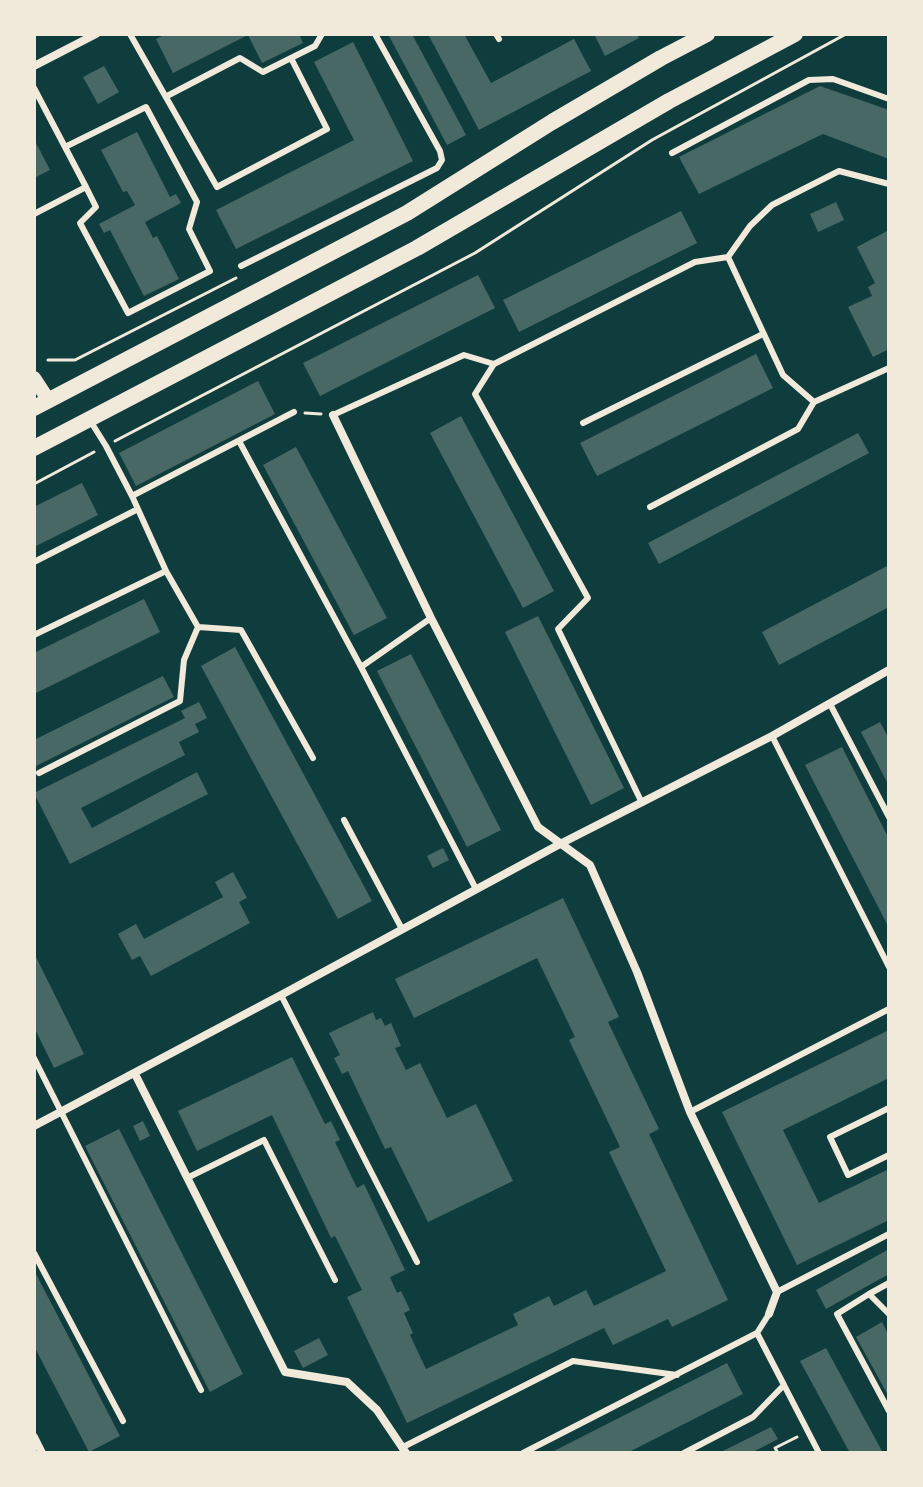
<!DOCTYPE html>
<html>
<head>
<meta charset="utf-8">
<style>
  body { margin:0 }
  #map { position:relative; width:923px; height:1487px; overflow:hidden; background:#0f3d3e; font-family:Lato,sans-serif }
  canvas { display:block }
  .frame { position:absolute; inset:0; border:36px solid #f1e9da; pointer-events:none }
</style>
</head>
<body>
<div id="map">
<canvas width="923" height="1487"></canvas>
<div class="frame"></div>
</div>
<script>
const g = document.querySelector('canvas').getContext('2d');
g.lineJoin = 'round';
function fillPath(path, color) { g.fillStyle = color; g.fill(path, 'evenodd'); }
const toPath = rows => new Path2D(rows.map(r => 'M' + r).join(''));
function stroke(path, color, width, dash) { g.strokeStyle = color; g.lineWidth = width; g.lineCap = dash ? 'butt' : 'round'; g.setLineDash(dash || []); g.stroke(path); }
fillPath(toPath([
  [166,34,299,34,303,43,262,63,248,35,173,73,156,39],
  [388,34,412,34,466,135,447,145],
  [428,34,464,34,491,83,574,39,591,71,479,130],
  [594,34,637,34,639,38,605,56],
  [353,42,413,161,236,249,216,210,354,140,314,62],
  [104,66,119,92,98,104,83,77],
  [820,86,889,110,889,159,823,134,699,194,679,157],
  [137,132,170,197,176,194,181,203,145,222,153,238,157,236,179,279,144,296,110,230,104,233,99,224,135,205,127,191,123,192,101,150],
  [34,139,50,170,34,178],
  [836,202,844,220,818,232,810,214],
  [681,211,697,243,519,332,503,300],
  [889,230,889,339,888,340,889,349,873,357,848,307,872,296,868,287,875,283,857,247],
  [478,275,495,308,320,396,303,363],
  [756,354,773,388,597,476,580,443],
  [258,381,275,414,136,486,119,453],
  [461,416,554,591,523,608,430,433],
  [858,433,869,453,659,564,648,543],
  [296,447,387,618,354,635,263,465],
  [82,483,98,515,34,547,34,507],
  [889,565,889,607,779,665,762,632],
  [144,599,160,632,34,694,34,653],
  [538,616,624,788,591,805,505,632],
  [235,647,372,901,338,919,201,666],
  [411,654,501,830,467,847,377,671],
  [163,676,174,697,34,767,34,740],
  [199,702,207,718,195,724,199,732,179,742,185,755,81,808,92,828,197,772,208,794,70,864,34,793,185,718,181,711],
  [880,722,889,739,889,786,861,732],
  [842,747,889,839,889,928,805,765],
  [443,848,449,860,433,868,427,856],
  [233,872,247,898,239,902,250,923,151,976,140,956,132,960,118,934,136,924,144,939,223,897,215,882],
  [563,898,619,1017,608,1022,659,1129,649,1134,728,1300,672,1327,668,1319,613,1345,604,1328,407,1423,347,1297,362,1290,335,1236,331,1238,272,1115,197,1151,178,1111,292,1057,325,1124,331,1121,340,1140,335,1142,357,1188,364,1184,405,1270,390,1277,397,1293,401,1291,410,1310,404,1313,413,1333,410,1335,426,1369,518,1325,513,1314,549,1296,554,1306,586,1290,594,1306,666,1271,609,1152,620,1147,569,1040,575,1037,537,958,414,1018,395,979],
  [34,953,84,1054,54,1068,34,1027],
  [373,1012,376,1020,381,1018,385,1026,391,1023,401,1046,395,1048,406,1070,420,1063,447,1118,476,1104,513,1181,428,1222,391,1147,385,1149,348,1071,342,1074,334,1058,340,1055,329,1033],
  [889,1030,889,1078,783,1130,819,1203,889,1169,889,1220,797,1265,722,1112],
  [143,1121,150,1136,140,1141,133,1126],
  [119,1129,243,1374,210,1392,85,1146],
  [889,1249,889,1274,826,1309,816,1290],
  [34,1270,120,1436,89,1452,34,1346],
  [882,1322,889,1336,889,1397,856,1337],
  [319,1338,328,1355,303,1368,294,1351],
  [826,1348,883,1453,850,1453,800,1361],
  [727,1363,743,1394,627,1453,550,1453],
  [771,1427,778,1439,751,1453,719,1453]
]), '#486865');
stroke(toPath([
  [48,360,75,360,236,278],
  [305,413,321,414],
  [115,441,475,253,652,140,846,34],
  [34,484,94,452],
  [778,1453,775,1448,797,1437]
]), '#f1e9da', 3);
stroke(toPath([
  [130,34,217,187,327,129,291,58,263,72,240,58,167,96],
  [496,34,499,39],
  [291,58,315,46,322,34],
  [34,88,86,187,34,214],
  [65,147,146,107,197,202,189,229,210,271,128,313,80,223,96,207,86,187],
  [672,153,809,80,833,79,889,99],
  [728,257,783,375,814,402],
  [241,266,437,168,442,160,440,151,375,34],
  [494,364,475,394,588,598,558,629,642,803],
  [333,415,464,355,494,364,695,262,728,257,750,226,772,205,839,171,889,184],
  [91,422,106,446,132,496,166,571,198,627,241,630,313,758],
  [583,423,763,334],
  [239,441,361,667,476,889],
  [132,496,294,412],
  [650,507,798,429,814,402,889,368],
  [34,562,138,509],
  [34,635,166,571],
  [361,667,431,618],
  [830,704,889,817],
  [772,736,889,967],
  [39,773,180,701,184,660,198,627],
  [344,820,402,929],
  [281,995,417,1262],
  [34,1058,201,1390],
  [889,1108,830,1137,848,1175,889,1155],
  [690,1112,889,1009],
  [187,1178,264,1140,335,1280],
  [34,1253,123,1421],
  [777,1292,889,1234],
  [869,1294,889,1283],
  [889,1314,869,1294,837,1314,889,1411],
  [784,1385,819,1453],
  [403,1447,573,1361,677,1375],
  [523,1453,757,1333,769,1314],
  [684,1453,753,1417,784,1385,757,1333]
]), '#f1e9da', 6);
stroke(toPath([
  [34,66,96,34],
  [333,415,431,618,538,827,590,865,637,972,690,1112,777,1292,769,1314],
  [135,1074,285,1372,347,1382,377,1410,406,1453],
  [34,1126,281,995,560,844,772,736,889,670],
  [34,1437,42,1453]
]), '#f1e9da', 8);
stroke(toPath([
  [34,378,49,401]
]), '#f1e9da', 14);
stroke(toPath([
  [34,408,407,213,552,122,661,58,707,34],
  [34,448,417,248,669,101,795,34]
]), '#f1e9da', 16);
</script>
</body>
</html>
